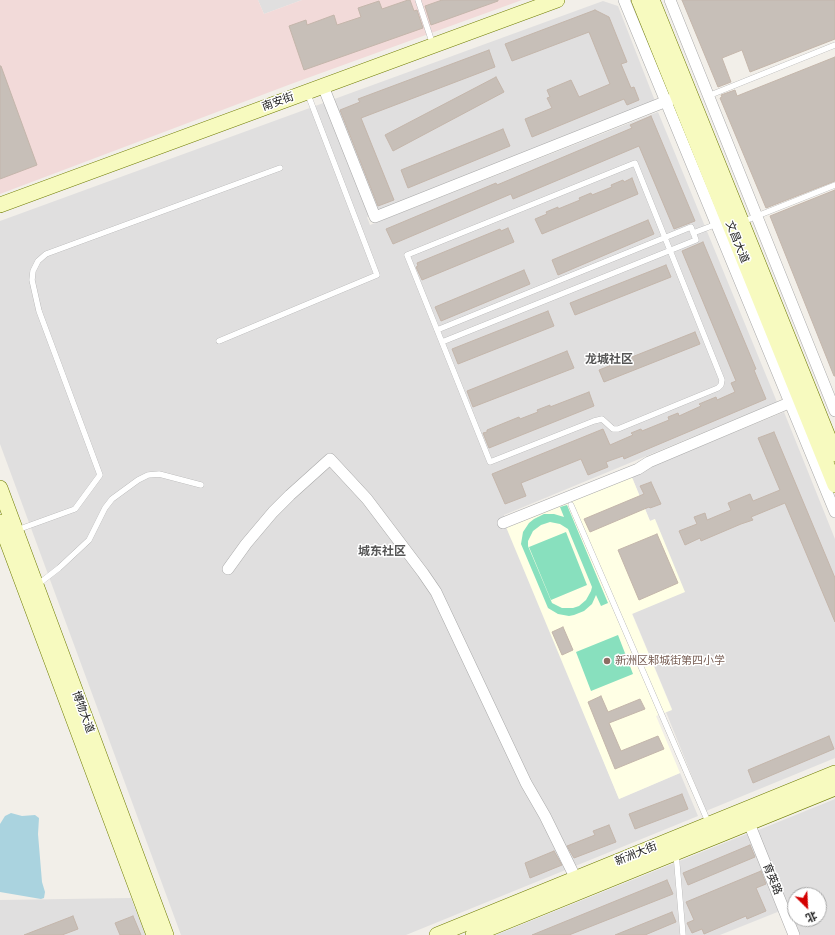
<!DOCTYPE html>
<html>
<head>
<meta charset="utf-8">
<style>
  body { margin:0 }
  #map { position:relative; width:835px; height:935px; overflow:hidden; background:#f2efe9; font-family:"PT Sans","Noto Sans SC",sans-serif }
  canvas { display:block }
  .north { position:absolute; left:787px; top:887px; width:40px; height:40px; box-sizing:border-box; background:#fff; border:1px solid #a7a7a7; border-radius:50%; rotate:156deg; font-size:11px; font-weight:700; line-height:16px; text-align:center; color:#222 }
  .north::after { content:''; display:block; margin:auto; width:14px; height:18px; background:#d40000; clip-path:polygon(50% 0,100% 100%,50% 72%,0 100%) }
</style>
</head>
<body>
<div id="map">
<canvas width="835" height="935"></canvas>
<div class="north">北</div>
</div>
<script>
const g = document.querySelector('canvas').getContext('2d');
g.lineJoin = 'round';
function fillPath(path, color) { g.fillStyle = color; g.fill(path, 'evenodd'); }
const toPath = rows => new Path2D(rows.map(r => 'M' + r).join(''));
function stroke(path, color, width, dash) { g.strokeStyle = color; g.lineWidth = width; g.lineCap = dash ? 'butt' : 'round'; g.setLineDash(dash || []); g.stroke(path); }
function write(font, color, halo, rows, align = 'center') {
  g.font = font + ' "PT Sans","Noto Sans SC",sans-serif'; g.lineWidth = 3; g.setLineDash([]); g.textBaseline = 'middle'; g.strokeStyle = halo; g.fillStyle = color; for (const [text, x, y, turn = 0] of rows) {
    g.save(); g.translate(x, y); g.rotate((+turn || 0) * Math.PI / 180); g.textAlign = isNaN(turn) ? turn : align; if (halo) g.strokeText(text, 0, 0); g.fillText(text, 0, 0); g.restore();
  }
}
fillPath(toPath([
  [258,0,302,0,264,14],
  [603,1,618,6,655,101,367,217,370,225,658,112,777,402,504,515,619,799,680,773,698,816,406,935,181,935,0,444,0,221],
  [784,412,835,539,835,758,706,811,666,712,672,709,632,613,655,519,650,521,631,475],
  [835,799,835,935,797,935,756,831],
  [795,895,819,895,819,919,795,919],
  [749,833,780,911,720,935,496,935],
  [131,898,146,935,0,935,0,900]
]), '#e0dfdf');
fillPath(toPath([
  [0,0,258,0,264,14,302,0,522,0,291,84,0,194]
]), '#f2dad9');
fillPath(toPath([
  [631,475,650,521,655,519,685,592,632,614,672,710,656,716,680,773,619,799,506,527]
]), '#ffffe5');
fillPath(toPath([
  [567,505,608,603,601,606,596,595,592,604,584,611,574,615,569,616,558,614,548,608,521,544,523,532,529,523,534,519,544,514,554,514,564,517,560,507],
  [550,522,560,524,568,529,592,587,591,591,586,600,579,606,573,608,562,608,552,603,528,546,528,541,533,531,541,525],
  [566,532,587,585,551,600,529,547],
  [618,635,633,674,591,691,576,652]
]), '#88e0be');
fillPath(toPath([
  [11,813,22,816,35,815,39,818,38,834,42,882,45,892,44,898,41,899,0,892,0,824,5,816]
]), '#aad3df');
const building = toPath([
  [408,0,410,0,414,11,417,10,423,28,304,70,289,26,306,20,307,25,334,15,337,25,361,17,358,8,379,1,382,9,408,0],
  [442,0,498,0,498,1,431,25,425,6,442,0],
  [682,0,835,0,835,39,750,72,742,50,722,58,731,82,718,87,682,0],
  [595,10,609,17,627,62,621,64,631,88,634,87,639,100,627,105,624,99,532,137,525,119,552,108,547,98,550,97,547,90,571,80,579,97,610,84,589,32,512,61,505,44,595,10],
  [489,50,495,67,361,118,394,200,378,206,340,110,360,102,358,99,489,50],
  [835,57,835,181,766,208,720,98,722,97,721,95,735,90,737,96,835,57],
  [0,66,1,66,37,165,0,179,0,66],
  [496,77,504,92,393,151,385,135,496,77],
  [651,116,695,221,674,229,639,146,513,199,511,194,393,244,386,229,496,183,497,185,632,128,630,125,651,116],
  [503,129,510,146,408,188,401,170,503,129],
  [632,178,638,194,542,234,535,219,547,214,546,212,558,207,558,209,580,200,579,198,591,193,592,195,612,187,611,185,623,180,624,182,632,178],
  [835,190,835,376,834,376,770,216,835,190],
  [648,220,654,234,558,275,552,260,648,220],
  [508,228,514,242,422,280,416,267,418,266,417,263,500,229,501,231,508,228],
  [703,242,756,369,754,370,766,399,624,459,623,456,606,462,608,467,588,475,581,459,521,483,526,496,505,504,492,474,603,429,610,445,633,435,631,433,641,429,642,431,669,420,668,417,678,413,679,416,701,406,699,404,716,397,717,400,735,392,731,383,736,381,682,251,703,242],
  [666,265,671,277,575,315,570,303,666,265],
  [524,270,530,284,441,321,435,307,524,270],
  [548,311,554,326,458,364,452,349,548,311],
  [695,332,700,344,604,382,599,370,695,332],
  [567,351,574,368,473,407,467,391,567,351],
  [589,392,594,406,489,448,483,433,487,432,487,430,519,417,520,419,538,412,537,410,550,405,550,407,589,392],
  [774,432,835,578,835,622,785,503,751,517,753,520,741,524,701,541,700,538,685,545,679,531,697,524,694,517,705,513,707,520,731,510,728,503,750,494,753,501,780,490,758,438,774,432],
  [651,482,661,504,650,508,649,507,590,532,584,519,644,494,640,486,651,482],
  [657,534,678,583,639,600,618,550,657,534],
  [563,627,573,650,562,655,552,632,563,627],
  [601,696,608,712,640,699,645,709,609,723,621,751,658,736,664,749,615,769,588,702,601,696],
  [829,736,834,749,753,783,748,770,829,736],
  [682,794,688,809,635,829,629,814,682,794],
  [609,825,616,842,574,858,567,846,595,835,593,831,609,825],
  [750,845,755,857,688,885,683,873,750,845],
  [554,851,562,865,530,878,525,863,554,851],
  [761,871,766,884,756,888,766,911,747,919,746,916,704,934,702,929,692,933,687,923,694,920,686,902,761,871],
  [667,880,673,894,569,935,532,935,667,880],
  [672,912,676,922,645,935,615,935,672,912],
  [73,916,78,929,62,935,24,935,73,916],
  [133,916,141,935,120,935,115,923,133,916]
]);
fillPath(building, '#c7bfb8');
stroke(building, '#c4b6ab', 1);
const lane = toPath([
  [418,0,433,45],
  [708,96,835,45],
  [635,163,722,380,721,385,718,388,618,429,613,429,602,419,594,421,490,462,407,255,635,163],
  [742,222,835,185],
  [693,233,717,224],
  [437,330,691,227,696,240,442,342],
  [219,341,377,275,307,92],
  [571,505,709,824],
  [17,530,75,509,100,475,39,311,32,280,33,271,38,261,46,254,280,168],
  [37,585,59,568,89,540,105,508,112,499,138,480,148,475,159,474,201,485],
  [676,853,683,935]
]);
const street = toPath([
  [624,0,835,512],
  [670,0,835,411],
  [323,86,375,217,672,99],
  [503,523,638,469,649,462,796,400],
  [228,569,246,544,273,512,290,495,330,459,367,499,423,573,436,592,526,783,545,816,576,879],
  [749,823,794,935]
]);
const secondary = toPath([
  [639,0,835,485],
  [652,0,835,454],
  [0,205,557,0],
  [0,488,166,935],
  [0,522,154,935],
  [437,935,835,773],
  [473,935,835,788]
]);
stroke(lane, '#a9a9a9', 6);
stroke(street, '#a9a9a9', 12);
stroke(secondary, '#707d05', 16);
stroke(lane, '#fff', 5.5);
stroke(street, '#fff', 11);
stroke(secondary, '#f7fabf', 15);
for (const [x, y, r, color] of [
  [607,661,4,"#8d6e63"]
]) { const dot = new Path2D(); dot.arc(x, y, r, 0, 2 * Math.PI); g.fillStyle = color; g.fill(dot); stroke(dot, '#fff', 1.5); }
write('11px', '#222', '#fff', [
  ["南安街",278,102,-20],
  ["文昌大道",737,242,68],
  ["博物大道",83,712,70],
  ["新洲大街",636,854,-22],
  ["育英路",772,879,68]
]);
write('11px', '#785e54', '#fff', [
  ["新洲区邾城街第四小学",615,661]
], 'left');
write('bold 12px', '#555', '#fff', [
  ["龙城社区",609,360],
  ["城东社区",382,552]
]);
</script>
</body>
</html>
